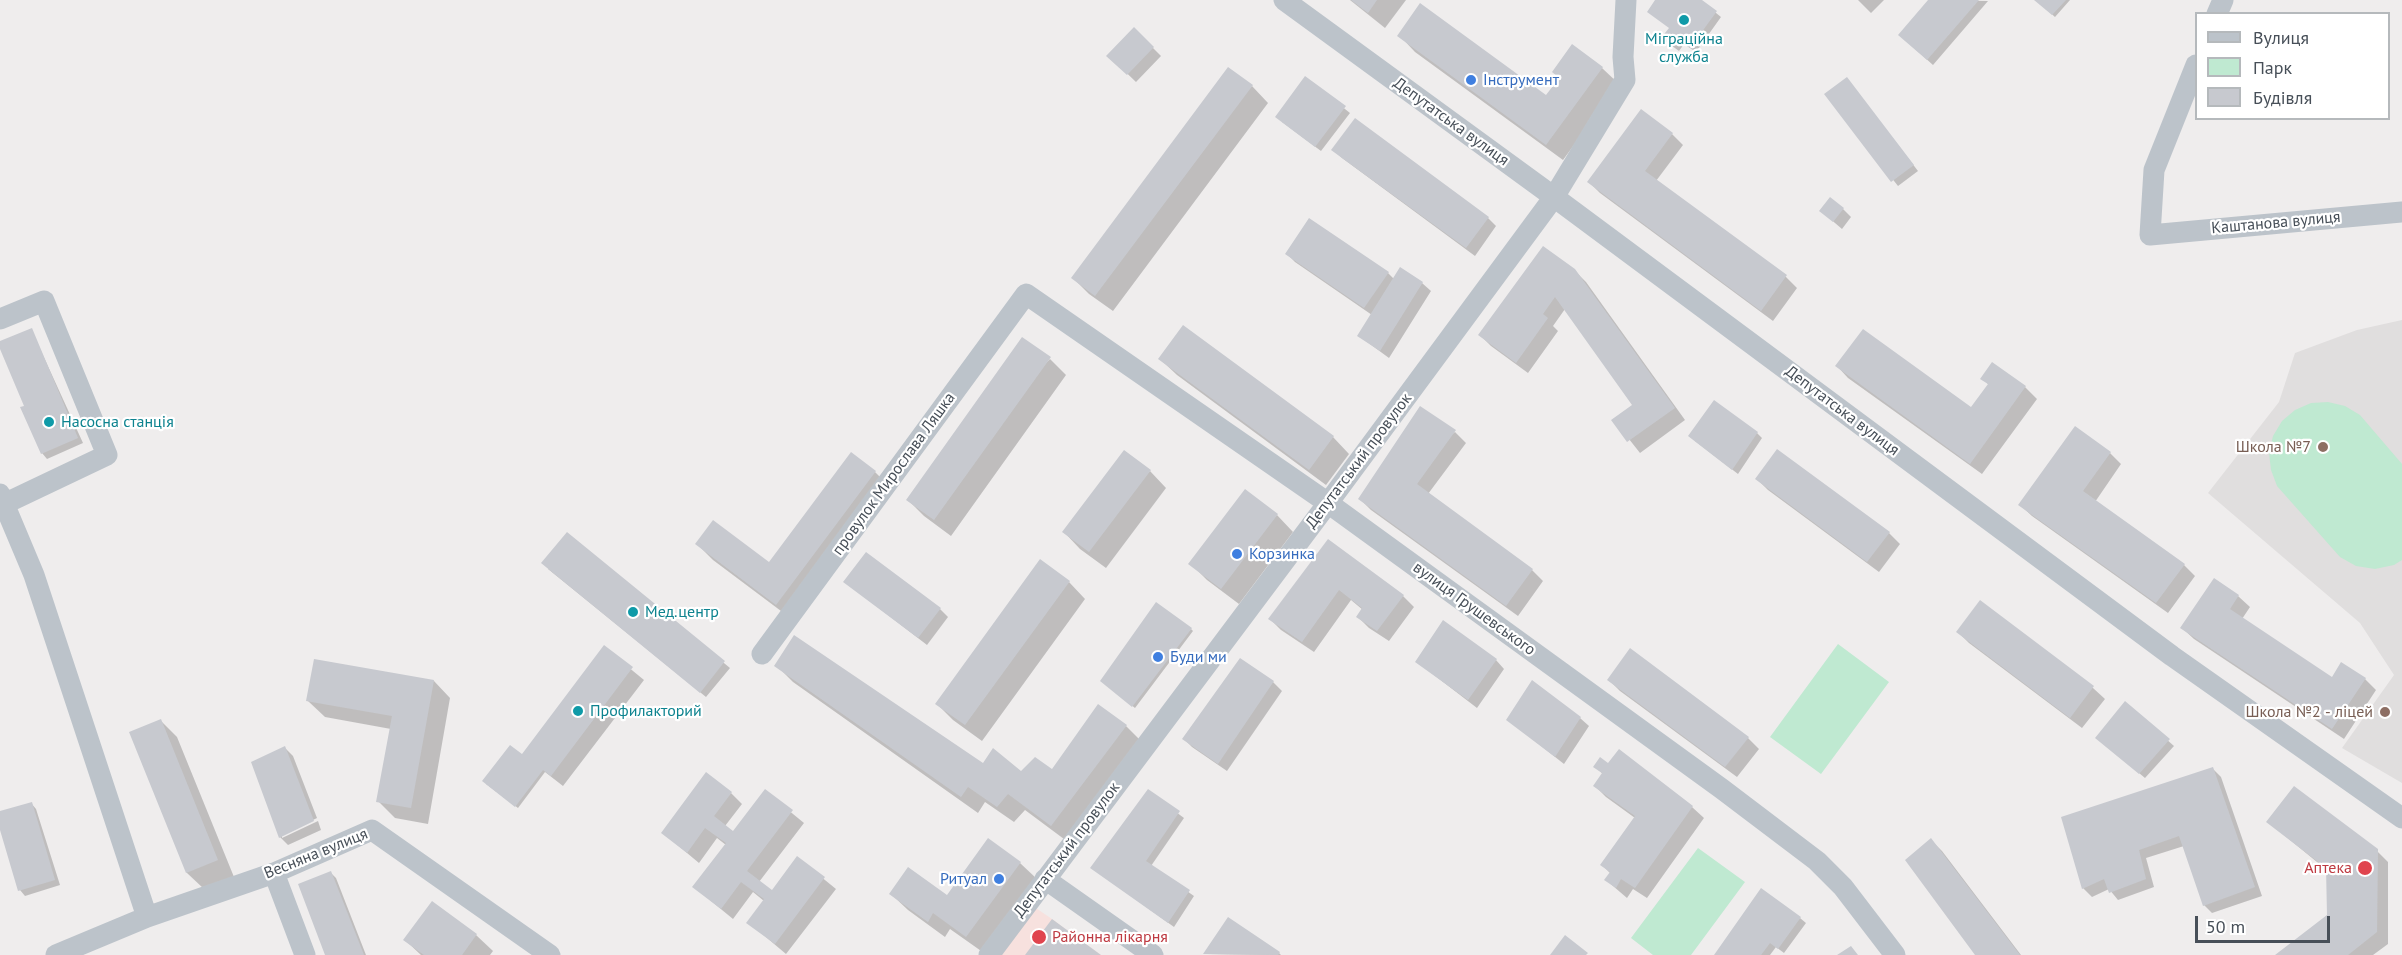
<!DOCTYPE html>
<html>
<head>
<meta charset="utf-8">
<style>
  body { margin:0 }
  #map { position:relative; width:2402px; height:955px; overflow:hidden; background:#efeded; font-family:"PT Sans",sans-serif }
  canvas { display:block }
  .legend { position:absolute; left:2195px; top:12px; width:195px; height:108px; box-sizing:border-box; background:#fff; border:2px solid #b5b9bc; margin:0; padding:8px 10px; list-style:none; font-size:18px; color:#474f58 }
  .legend li { display:flex; align-items:center; gap:12px; height:30px }
  .legend b { width:30px; border:2px solid #b5b9bc }
  .scale { position:absolute; left:2195px; top:916px; width:135px; height:27px; box-sizing:border-box; border:3px solid #474f58; border-top:0; padding-left:8px; font-size:18px; line-height:21px; white-space:nowrap; color:#474f58; -webkit-text-stroke:4px #fff; paint-order:stroke }
</style>
</head>
<body>
<div id="map">
<canvas width="2402" height="955"></canvas>
<ul class="legend">
<li><b style="height:8px;background:#bcc3ca"></b>Вулиця</li>
<li><b style="height:16px;background:#bfe9d1"></b>Парк</li>
<li><b style="height:16px;background:#c7c9cf"></b>Будівля</li>
</ul>
<div class="scale">50 m</div>
</div>
<script>
const g = document.querySelector('canvas').getContext('2d');
g.lineJoin = 'round';
function fillPath(path, color) { g.fillStyle = color; g.fill(path, 'evenodd'); }
const toPath = rows => new Path2D(rows.map(r => 'M' + r).join(''));
function stroke(path, color, width, dash) { g.strokeStyle = color; g.lineWidth = width; g.lineCap = dash ? 'butt' : 'round'; g.setLineDash(dash || []); g.stroke(path); }
function write(font, color, halo, rows, align = 'center') {
  g.font = font + ' "PT Sans",sans-serif'; g.lineWidth = 4.5; g.setLineDash([]); g.textBaseline = 'middle'; g.strokeStyle = halo; g.fillStyle = color; for (const [text, x, y, turn = 0] of rows) {
    g.save(); g.translate(x, y); g.rotate((+turn || 0) * Math.PI / 180); g.textAlign = isNaN(turn) ? turn : align; if (halo) g.strokeText(text, 0, 0); g.fillText(text, 0, 0); g.restore();
  }
}
fillPath(toPath([
  [2402,320,2402,783,2342,748,2394,675,2360,623,2208,493,2279,402,2295,353,2357,330]
]), '#e0dede');
fillPath(toPath([
  [1027,902,1052,919,1101,955,989,955]
]), '#f7e1de');
fillPath(toPath([
  [2328,402,2345,406,2360,415,2402,464,2402,560,2394,565,2375,569,2356,566,2340,557,2277,486,2271,470,2269,453,2273,436,2282,421,2295,410,2311,403],
  [1838,644,1889,682,1821,774,1770,737],
  [1698,848,1745,882,1691,955,1653,955,1631,938]
]), '#bfe9d1');
fillPath(toPath([
  [1350,0,1406,0,1385,28],
  [1657,0,1700,0,1721,17,1696,52,1684,44,1679,51,1668,43,1670,29],
  [1858,0,1884,0,1871,13],
  [1930,0,1988,1,1933,65,1905,40],
  [2036,0,2070,0,2055,17],
  [1134,29,1161,56,1136,82,1108,55],
  [1399,35,1546,98,1560,79,1602,68,1619,84,1563,160,1415,52],
  [1306,78,1350,113,1321,151,1282,122],
  [1852,85,1918,171,1898,186,1826,95],
  [1252,86,1268,103,1113,311,1089,294,1073,278],
  [1672,134,1683,145,1656,181,1786,277,1797,288,1773,321,1600,193,1589,182],
  [1333,150,1488,218,1496,226,1475,256,1342,158],
  [1843,209,1851,217,1842,229,1821,211],
  [1287,254,1388,273,1394,279,1422,283,1431,291,1389,358,1359,336,1372,315,1295,262],
  [1574,270,1586,282,1685,420,1640,453,1614,420,1634,405,1565,309,1553,326,1558,331,1528,373,1491,346,1480,335],
  [31,329,83,443,47,459,42,453,26,406,0,345,0,343],
  [1050,359,1066,375,951,536,924,516,908,500],
  [1160,359,1333,437,1349,454,1326,485,1177,375],
  [1993,364,2025,387,2037,399,1982,474,1848,378,1837,366,1972,409,1989,385,1982,378],
  [1455,432,1466,443,1428,494,1532,570,1543,581,1518,616,1371,510,1360,499],
  [1757,433,1762,438,1738,474,1695,441],
  [2110,453,2121,464,2095,502,2184,565,2195,576,2168,613,2032,516,2020,505],
  [851,454,875,472,892,489,793,620,713,560,697,544,769,564],
  [1150,471,1166,488,1106,568,1080,549,1064,532],
  [1757,479,1889,533,1900,544,1879,572,1768,490],
  [1277,515,1293,532,1239,604,1207,580,1190,563],
  [567,534,730,668,706,697,548,569],
  [1328,541,1403,596,1414,607,1389,641,1369,628,1358,617,1363,610,1351,600,1314,652,1281,630,1270,619],
  [845,582,940,609,948,617,927,645],
  [1069,582,1085,599,982,741,953,720,937,704],
  [2238,596,2250,607,2242,619,2332,679,2365,679,2376,690,2344,739,2194,639,2182,628],
  [1981,602,2093,688,2105,699,2082,728,1969,643,1958,632],
  [1191,629,1193,631,1135,708,1102,681],
  [605,648,644,680,563,786,545,772,518,808,486,784,527,760],
  [1240,660,1273,682,1282,691,1227,771,1192,747,1184,739],
  [1496,660,1504,669,1477,708,1417,662],
  [776,665,983,766,1021,773,1052,771,1099,706,1126,726,1143,743,1068,842,1025,810,1014,822,985,802,978,813,793,682],
  [1609,680,1748,738,1759,749,1737,777,1620,691],
  [434,681,450,698,428,824,395,818,378,801,391,729,325,717,308,701],
  [2125,703,2174,746,2145,778,2103,743],
  [1580,718,1589,726,1564,764,1508,720],
  [161,721,177,737,234,877,204,889,187,873,131,733],
  [285,748,293,756,317,818,282,835,282,838,318,821,321,830,288,845,280,837],
  [1595,767,1692,807,1704,818,1647,898,1633,889,1627,898,1606,880,1611,874,1602,865,1635,818,1606,797,1595,786,1603,774],
  [2213,769,2221,777,2262,896,2212,913,2204,905,2184,846,2146,858,2154,887,2118,900,2109,889,2092,897,2083,888],
  [765,791,804,823,759,882,772,892,798,858,836,889,786,954,748,922,764,901,753,892,733,919,694,887,726,845,717,838,699,863,663,833,731,793,742,804,725,826,734,833],
  [1148,791,1184,818,1151,866,1194,896,1174,927,1092,868],
  [31,803,36,809,60,885,25,896,20,890,0,825,0,813],
  [2268,822,2377,851,2388,862,2388,944,2373,955,2277,955,2328,915,2328,871],
  [1931,840,1942,851,2021,955,1977,955],
  [1020,863,1037,879,984,953,950,929,945,937,908,910,891,894,947,897],
  [331,873,336,878,366,955,327,955],
  [1800,918,1806,923,1784,953,1776,947,1770,955,1715,955],
  [476,935,493,951,490,955,421,955,405,940],
  [1279,953,1281,955,1205,954]
]), '#0003');
fillPath(toPath([
  [1351,0,1377,0,1368,13],
  [1655,0,1702,0,1717,11,1690,48,1678,39,1673,47,1661,38,1669,28,1647,12],
  [1928,0,1979,0,1927,60,1898,35],
  [2034,0,2066,0,2052,15],
  [1420,3,1546,95,1559,78,1552,72,1572,44,1603,67,1546,145,1397,36],
  [1134,27,1154,47,1127,75,1106,56],
  [1228,67,1253,85,1095,296,1071,278],
  [1305,76,1346,106,1315,147,1275,117],
  [1847,77,1914,165,1891,182,1824,94],
  [1641,109,1673,133,1645,171,1787,275,1761,311,1587,182],
  [1355,118,1489,217,1466,248,1331,150],
  [1830,197,1844,208,1833,222,1819,211],
  [1309,218,1389,272,1364,308,1285,254],
  [1543,246,1575,269,1675,408,1627,442,1611,420,1632,405,1555,297,1543,314,1548,318,1516,363,1478,335],
  [1400,267,1423,282,1380,351,1357,336],
  [1183,325,1334,436,1309,470,1158,359],
  [32,328,78,438,41,454,20,407,24,406,0,349,0,341],
  [1863,329,1971,407,1988,384,1980,379,1992,362,2026,386,1970,464,1835,366],
  [1022,337,1051,357,934,520,906,500],
  [1714,400,1758,432,1732,470,1688,436],
  [1420,406,1456,430,1417,484,1533,569,1506,606,1358,499],
  [2075,426,2111,452,2083,491,2185,564,2156,603,2018,505],
  [1777,449,1890,532,1867,562,1755,479],
  [1124,450,1151,470,1089,552,1062,532],
  [851,452,876,471,776,605,695,544,713,520,769,562],
  [1245,489,1278,514,1221,589,1188,564],
  [567,532,725,661,700,693,541,563],
  [1328,539,1404,595,1377,631,1356,617,1362,608,1339,590,1302,642,1268,619],
  [866,552,941,608,918,638,843,582],
  [1040,559,1070,581,965,725,935,704],
  [2214,578,2239,595,2230,609,2332,677,2341,662,2366,678,2332,729,2180,628],
  [1980,600,2094,686,2070,718,1956,632],
  [1156,602,1192,628,1132,707,1100,681],
  [1443,620,1497,659,1468,700,1415,662],
  [794,635,983,763,993,748,1021,771,1035,757,1052,769,1098,704,1127,725,1051,826,1008,794,997,807,968,787,961,797,774,666],
  [604,645,633,667,551,776,543,770,515,807,482,781,510,745,522,754],
  [1630,648,1749,737,1725,767,1607,680],
  [1240,658,1274,681,1218,764,1182,739],
  [314,659,434,680,411,808,376,802,392,716,306,701],
  [1532,680,1581,717,1555,757,1506,720],
  [2125,701,2170,739,2139,774,2095,738],
  [161,719,218,860,186,873,129,732],
  [285,746,314,821,279,838,251,762],
  [1619,749,1693,806,1635,888,1621,879,1616,888,1604,880,1610,872,1600,865,1635,816,1593,786,1602,773,1593,767,1600,757,1608,763],
  [2213,767,2255,887,2203,906,2179,836,2139,850,2146,879,2109,893,2104,879,2082,889,2061,817],
  [706,772,732,792,714,816,733,831,765,789,793,810,747,871,772,890,797,856,825,877,775,944,746,923,764,899,741,882,721,909,692,887,726,843,705,828,687,853,661,833],
  [2294,786,2378,849,2377,932,2348,955,2275,955,2327,915,2326,868,2266,822],
  [1148,789,1180,811,1146,861,1190,890,1168,923,1090,868],
  [32,802,55,880,18,891,0,830,0,811],
  [988,838,1021,862,966,937,933,913,928,922,889,894,908,867,947,895],
  [1931,838,2020,955,1975,955,1905,860],
  [331,871,364,955,325,955,298,884],
  [1761,888,1801,917,1778,949,1770,943,1761,955,1714,955],
  [432,901,477,934,462,955,424,955,403,940],
  [1228,917,1280,952,1278,955,1203,954],
  [1052,919,1101,955,1025,955],
  [1565,935,1588,953,1586,955,1550,955],
  [1851,946,1858,955,1837,955]
]), '#c7c9cf');
stroke(toPath([
  [1284,0,1554,197,2172,656,2402,818],
  [2217,14,2223,0],
  [2196,65,2154,170,2150,235,2402,212],
  [0,319,44,301,107,455,4,504],
  [0,494,34,575,147,917],
  [762,654,1026,294,1328,503,1722,789,1817,861,1843,887,1895,955],
  [274,873,305,955],
  [1045,879,1153,955],
  [56,955,147,917,274,873,372,830,550,955],
  [989,955,1328,503,1554,197,1625,80,1623,57,1626,0]
]), '#bcc3ca', 21);
for (const [x, y, r, color] of [
  [1684,20,6,"#0f9aa8"],
  [1471,80,6,"#3f7fe0"],
  [49,422,6,"#0f9aa8"],
  [2323,447,6,"#8d6e63"],
  [1237,554,6,"#3f7fe0"],
  [633,612,6,"#0f9aa8"],
  [1158,657,6,"#3f7fe0"],
  [578,711,6,"#0f9aa8"],
  [2385,712,6,"#8d6e63"],
  [2365,868,8,"#e0444e"],
  [999,879,6,"#3f7fe0"],
  [1039,937,8,"#e0444e"]
]) { const dot = new Path2D(); dot.arc(x, y, r, 0, 2 * Math.PI); g.fillStyle = color; g.fill(dot); stroke(dot, '#fff', 2); }
write('16px', '#0d838f', '#fff', [
  ["Міграційна",1684,39,"center"],
  ["служба",1684,57,"center"],
  ["Насосна станція",61,422],
  ["Мед.центр",645,612],
  ["Профилакторий",590,711]
], 'left');
write('16px', '#366cbe', '#fff', [
  ["Інструмент",1483,80],
  ["Корзинка",1249,554],
  ["Буди ми",1170,657],
  ["Ритуал",987,879,"right"]
], 'left');
write('16px', '#474f58', '#fff', [
  ["Депутатська вулиця",1451,122,36],
  ["Каштанова вулиця",2276,223,-5],
  ["Депутатська вулиця",1842,411,37],
  ["Депутатський провулок",1359,461,-53],
  ["провулок Мирослава Ляшка",894,474,-54],
  ["вулиця Грушевського",1474,609,36],
  ["Депутатський провулок",1067,850,-53],
  ["Весняна вулиця",316,854,-22]
]);
write('16px', '#785e54', '#fff', [
  ["Школа №7",2311,447],
  ["Школа №2 - ліцей",2373,712]
], 'right');
write('16px', '#be3a42', '#fff', [
  ["Аптека",2352,868],
  ["Районна лікарня",1052,937,"left"]
], 'right');
</script>
</body>
</html>
